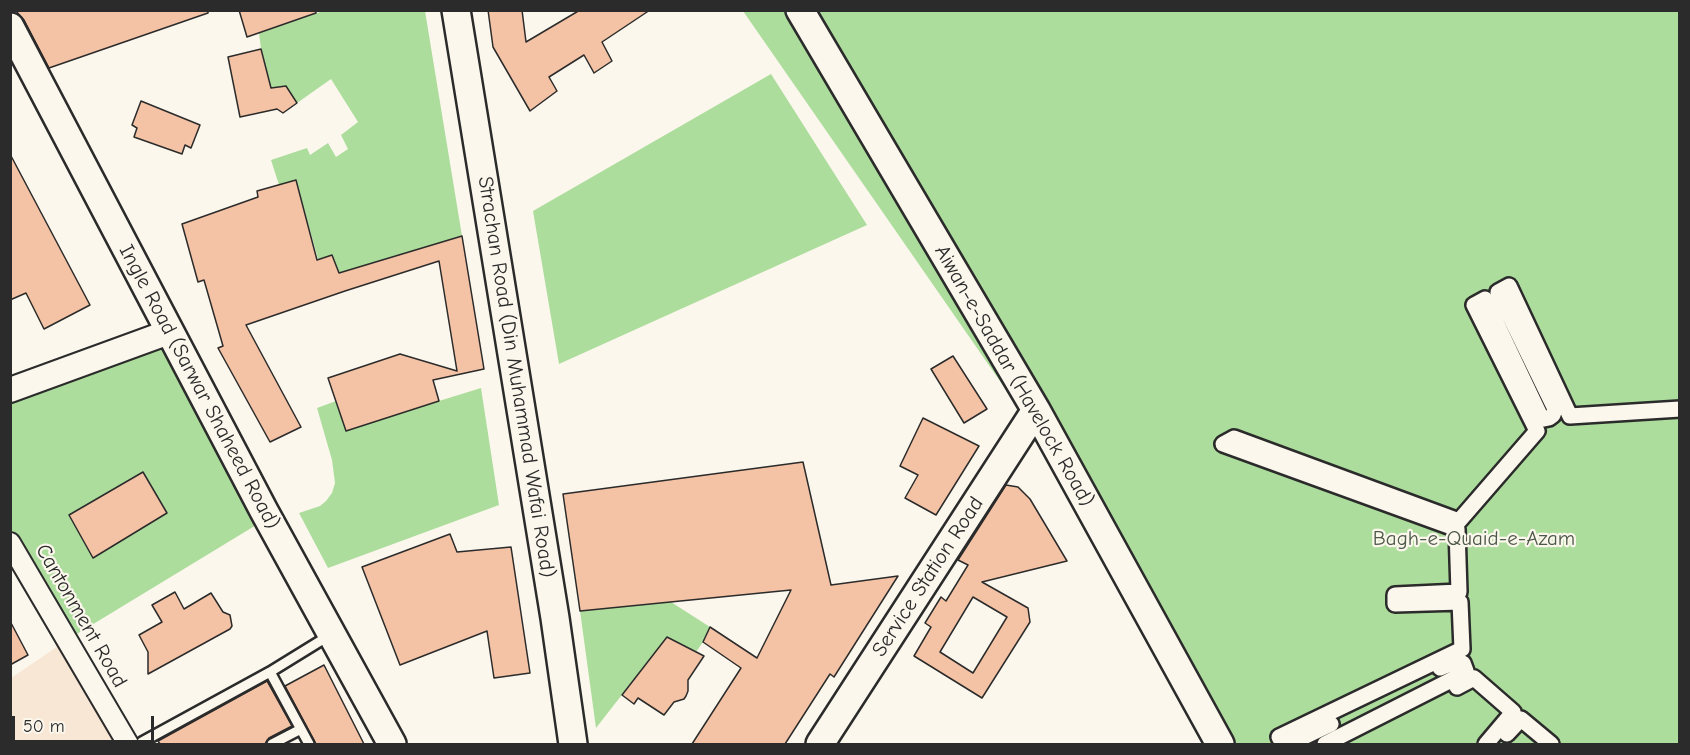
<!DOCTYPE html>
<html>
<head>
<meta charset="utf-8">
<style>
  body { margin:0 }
  #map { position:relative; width:1690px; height:755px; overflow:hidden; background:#fbf7ec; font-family:"Comic Neue",sans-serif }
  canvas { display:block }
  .frame { position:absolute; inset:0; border:12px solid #2b2b2b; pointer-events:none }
  .scale { position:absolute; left:12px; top:716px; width:142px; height:27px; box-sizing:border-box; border:3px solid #2b2b2b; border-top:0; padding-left:8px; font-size:18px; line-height:21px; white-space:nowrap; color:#2b2b2b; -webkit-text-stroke:4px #fbf7ec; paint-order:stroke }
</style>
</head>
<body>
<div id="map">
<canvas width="1690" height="755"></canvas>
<div class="frame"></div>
<div class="scale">50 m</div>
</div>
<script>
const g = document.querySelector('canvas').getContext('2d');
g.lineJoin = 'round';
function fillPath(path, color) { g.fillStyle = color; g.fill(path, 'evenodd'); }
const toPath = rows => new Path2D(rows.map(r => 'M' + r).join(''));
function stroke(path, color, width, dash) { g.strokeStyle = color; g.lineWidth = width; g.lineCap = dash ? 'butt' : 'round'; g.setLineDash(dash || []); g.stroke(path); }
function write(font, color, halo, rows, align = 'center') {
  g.font = font + ' "Comic Neue",sans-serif'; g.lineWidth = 4.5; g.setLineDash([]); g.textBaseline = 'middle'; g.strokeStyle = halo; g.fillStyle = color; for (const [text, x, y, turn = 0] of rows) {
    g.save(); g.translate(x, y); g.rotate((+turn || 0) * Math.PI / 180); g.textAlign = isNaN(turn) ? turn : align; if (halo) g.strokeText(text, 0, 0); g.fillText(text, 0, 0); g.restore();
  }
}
fillPath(toPath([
  [67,640,128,744,11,744,11,678]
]), '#f9e7d6');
fillPath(toPath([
  [323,11,425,11,462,236,339,273,332,255,318,259,296,180,279,185,271,160,307,148,310,155,328,143,336,157,348,149,341,135,358,122,331,79,297,103,271,88,261,49,259,33],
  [743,11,1679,11,1679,744,1224,744,1095,518],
  [771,74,867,225,559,364,533,211],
  [170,332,276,513,67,640,11,543,10,390],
  [481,388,499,505,328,568,299,513,320,506,326,501,332,493,335,483,332,460,317,408,336,401,439,401],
  [671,602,710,627,703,642,696,652,667,637,596,728,580,611]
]), '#addd9d');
const building = toPath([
  [15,10,208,10,208,13,49,68,24,20,15,10],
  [239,10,316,10,316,13,247,37,239,10],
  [488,10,522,10,526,42,580,10,650,10,602,42,612,61,594,73,584,55,549,77,557,91,530,111,493,47,488,10],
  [261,49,271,88,286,86,297,103,283,113,277,109,240,117,228,57,261,49],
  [141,101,200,125,191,148,185,145,182,154,134,137,137,128,132,125,141,101],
  [10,154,90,305,44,329,26,293,10,300,10,154],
  [296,180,317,260,332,255,339,273,462,236,484,369,433,380,439,401,346,431,328,378,400,354,457,371,439,261,345,291,246,325,301,427,270,442,218,348,223,346,204,280,198,282,182,224,258,197,257,191,296,180],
  [953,356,987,409,964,423,931,369,953,356],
  [923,418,979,446,936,515,905,498,918,475,900,466,923,418],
  [803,462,831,585,898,576,834,677,830,674,785,744,692,744,741,668,703,642,710,627,757,658,791,590,580,611,563,494,803,462],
  [143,472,167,513,93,558,69,515,143,472],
  [1006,485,1018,487,1030,499,1067,561,982,582,1028,608,1030,622,982,698,914,656,931,627,925,623,941,597,946,601,968,565,958,560,1006,485],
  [973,597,1007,617,973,673,940,652,973,597],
  [450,534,457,552,511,547,530,673,494,678,487,631,400,665,362,567,450,534],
  [175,592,184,609,211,593,223,612,230,615,232,626,230,629,148,674,148,652,139,635,162,622,152,605,175,592],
  [10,621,28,655,10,665,10,621],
  [667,637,704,656,688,680,688,691,686,696,684,699,674,702,664,715,638,698,634,704,622,695,667,637],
  [324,665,364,744,316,744,285,686,324,665],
  [267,681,292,726,269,738,265,744,160,744,158,741,267,681]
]);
fillPath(building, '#f4c2a4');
stroke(building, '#2b2b2b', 1.5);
const service = toPath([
  [142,742,270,672],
  [272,744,301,729],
  [309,744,270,672,330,635]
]);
const pedestrian = toPath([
  [1457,687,1474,678,1513,712,1486,744],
  [1507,734,1521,719,1551,744],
  [1283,744,1279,737,1462,649,1460,602,1395,604,1395,595,1459,592,1457,529,1223,444,1234,438,1459,521,1537,431,1474,305,1485,299,1540,415,1544,419,1549,418,1553,415,1555,409,1498,292,1509,286,1570,416,1680,409],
  [1289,744,1331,724],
  [1325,744,1463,674,1466,671,1463,663,1457,661,1440,668]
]);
const minor = toPath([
  [10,543,128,744]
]);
const tertiary = toPath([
  [10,390,169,332]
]);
const secondary = toPath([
  [456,10,555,618,573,744],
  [800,10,1036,410,1220,744],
  [10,27,264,511,392,744],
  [820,744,1036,410]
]);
stroke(service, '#2b2b2b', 14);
stroke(pedestrian, '#2b2b2b', 20);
stroke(minor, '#2b2b2b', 24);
stroke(tertiary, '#2b2b2b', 28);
stroke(secondary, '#2b2b2b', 32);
stroke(service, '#fbf7ec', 9);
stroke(pedestrian, '#fbf7ec', 15);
stroke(minor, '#fbf7ec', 20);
stroke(tertiary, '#fbf7ec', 24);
stroke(secondary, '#fbf7ec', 27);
write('21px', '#2b2b2b', '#fbf7ec', [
  ["Aiwan-e-Saddar (Havelock Road)",1014,376,60],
  ["Strachan Road (Din Muhammad Wafai Road)",516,377,81],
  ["Ingle Road (Sarwar Shaheed Road)",199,387,62],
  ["Service Station Road",928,577,-57],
  ["Cantonment Road",81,616,60]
]);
write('21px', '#4c5848', '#fbf7ec', [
  ["Bagh-e-Quaid-e-Azam",1474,539]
]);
</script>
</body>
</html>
